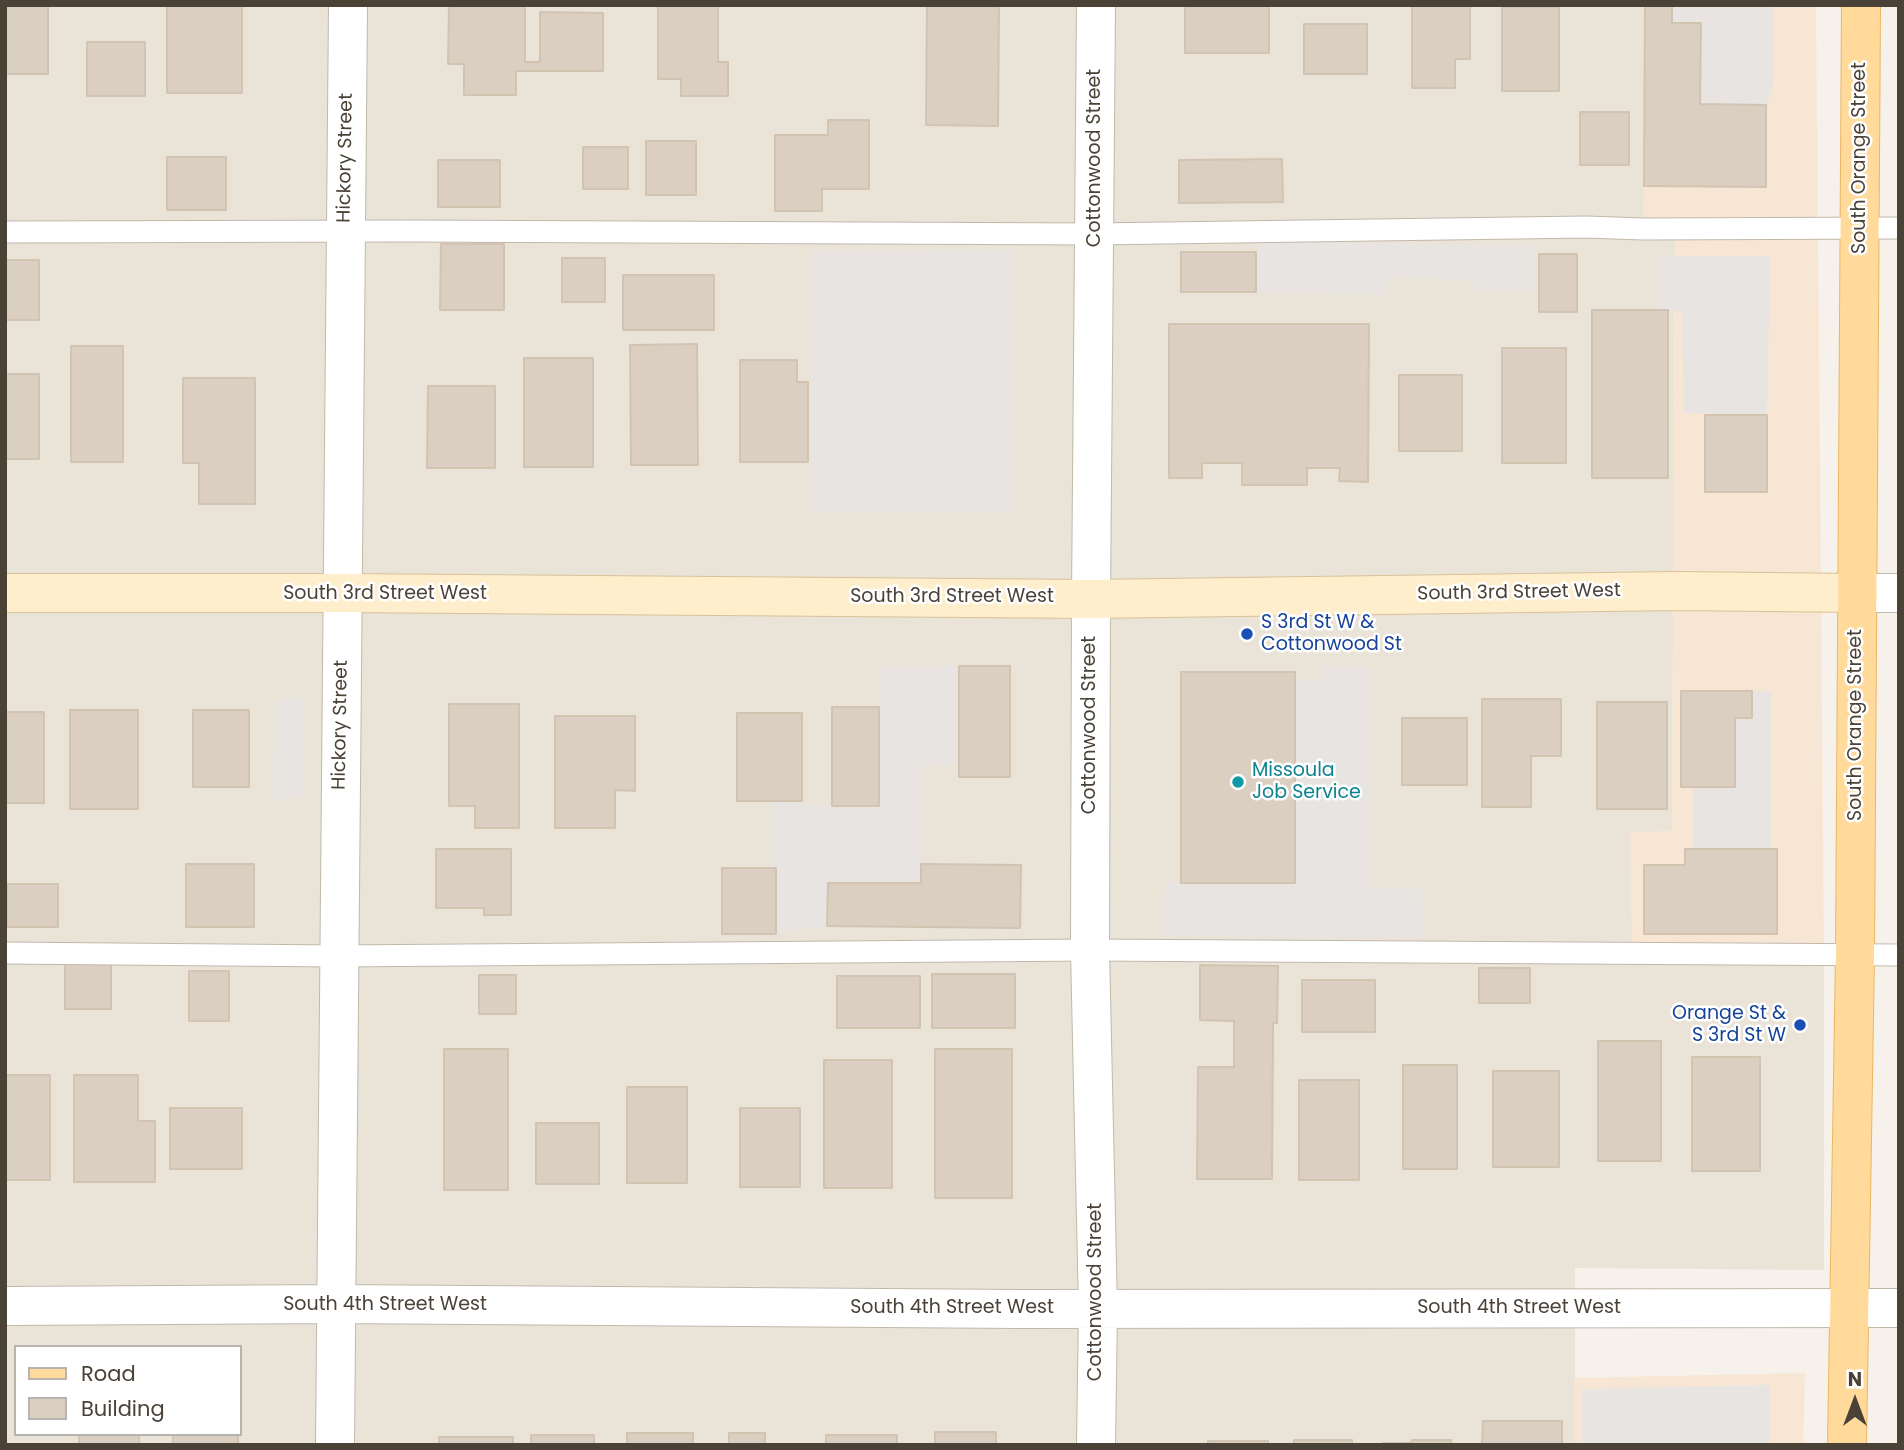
<!DOCTYPE html>
<html>
<head>
<meta charset="utf-8">
<style>
  body { margin:0 }
  #map { position:relative; width:1904px; height:1450px; overflow:hidden; background:#f6f1ea; font-family:Poppins,sans-serif }
  canvas { display:block }
  .frame { position:absolute; inset:0; border:7px solid #4a4137; pointer-events:none }
  .legend { position:absolute; left:14px; top:1345px; width:228px; height:91px; box-sizing:border-box; background:#fff; border:2px solid #b7b3af; margin:0; padding:9px 12px; list-style:none; font-size:21px; color:#4a4137 }
  .legend li { display:flex; align-items:center; gap:14px; height:35px }
  .legend b { width:35px; border:2px solid #b7b3af }
  .north { position:absolute; left:1820px; top:1366px; width:70px; height:70px; -webkit-text-stroke:5px #fff; paint-order:stroke; rotate:0deg; font-size:19px; font-weight:700; line-height:28px; text-align:center; color:#4a4137 }
  .north::after { content:''; display:block; margin:auto; width:24px; height:32px; background:#4a4137; clip-path:polygon(50% 0,100% 100%,50% 72%,0 100%) }
</style>
</head>
<body>
<div id="map">
<canvas width="1904" height="1450"></canvas>
<div class="frame"></div>
<ul class="legend">
<li><b style="height:9px;background:#ffda9a"></b>Road</li>
<li><b style="height:19px;background:#dbcfc1"></b>Building</li>
</ul>
<div class="north">N</div>
</div>
<script>
const g = document.querySelector('canvas').getContext('2d');
g.lineJoin = 'round';
function fillPath(path, color) { g.fillStyle = color; g.fill(path, 'evenodd'); }
const toPath = rows => new Path2D(rows.map(r => 'M' + r).join(''));
function stroke(path, color, width, dash) { g.strokeStyle = color; g.lineWidth = width; g.lineCap = dash ? 'butt' : 'round'; g.setLineDash(dash || []); g.stroke(path); }
function write(font, color, halo, rows, align = 'center') {
  g.font = font + ' Poppins,sans-serif'; g.lineWidth = 5; g.setLineDash([]); g.textBaseline = 'middle'; g.strokeStyle = halo; g.fillStyle = color; for (const [text, x, y, turn = 0] of rows) {
    g.save(); g.translate(x, y); g.rotate((+turn || 0) * Math.PI / 180); g.textAlign = isNaN(turn) ? turn : align; if (halo) g.strokeText(text, 0, 0); g.fillText(text, 0, 0); g.restore();
  }
}
fillPath(toPath([
  [5,5,1646,5,1675,229,1672,832,1631,832,1824,955,1824,1270,1575,1268,1575,1445,5,1445],
  [16,1347,240,1347,240,1434,16,1434]
]), '#eae3d8');
fillPath(toPath([
  [1646,5,1816,5,1824,955,1632,953,1630,832,1672,831,1675,230,1643,229],
  [1805,1373,1803,1445,1575,1445,1574,1378]
]), '#f8e6d5');
fillPath(toPath([
  [1672,5,1774,5,1773,88,1766,105,1700,104,1701,23,1672,23],
  [1261,242,1534,245,1534,290,1474,290,1474,280,1388,277,1388,295,1256,292,1256,252],
  [1012,250,1013,513,811,511,811,251],
  [1657,256,1770,256,1767,415,1684,413,1682,311,1657,310],
  [959,666,959,764,921,765,921,883,828,883,827,926,776,934,776,869,770,868,772,801,832,806,879,805,879,668],
  [1321,666,1369,668,1370,887,1421,888,1424,937,1163,936,1165,882,1294,883,1295,680,1321,678],
  [1752,691,1771,691,1771,849,1693,849,1693,787,1735,718,1752,718],
  [306,697,305,796,273,801,275,700],
  [1769,1385,1769,1445,1582,1445,1582,1389]
]), '#e7e4e1');
const building = toPath([
  [5,5,48,5,48,74,5,74,5,5],
  [167,5,242,5,242,93,167,93,167,5],
  [449,5,525,5,525,62,540,62,540,12,603,13,603,71,516,71,516,95,464,95,464,64,448,64,449,5],
  [658,5,718,5,718,62,728,62,728,96,681,96,681,79,658,79,658,5],
  [927,5,999,5,998,126,926,125,927,5],
  [1185,5,1269,5,1269,53,1185,53,1185,5],
  [1412,5,1470,5,1470,59,1455,59,1455,88,1412,88,1412,5],
  [1645,5,1672,5,1672,23,1701,23,1700,104,1766,105,1766,187,1644,186,1645,5],
  [1502,7,1559,7,1559,91,1502,91,1502,7],
  [1304,24,1367,24,1367,74,1304,74,1304,24],
  [87,42,145,42,145,96,87,96,87,42],
  [1580,112,1629,112,1629,165,1580,165,1580,112],
  [828,120,869,120,869,189,822,189,822,211,775,211,775,135,828,135,828,120],
  [646,141,696,141,696,195,646,195,646,141],
  [583,147,628,147,628,189,583,189,583,147],
  [167,157,226,157,226,210,167,210,167,157],
  [1282,159,1283,202,1179,203,1179,160,1282,159],
  [438,160,500,160,500,207,438,207,438,160],
  [441,244,504,244,504,310,440,310,441,244],
  [1181,252,1256,252,1256,292,1181,292,1181,252],
  [1539,254,1577,254,1577,312,1539,312,1539,254],
  [562,258,605,258,605,302,562,302,562,258],
  [5,260,39,260,39,320,5,320,5,260],
  [623,275,714,275,714,330,623,330,623,275],
  [1592,310,1668,310,1668,478,1592,478,1592,310],
  [1169,324,1369,324,1368,482,1339,481,1340,468,1307,468,1307,485,1242,485,1242,463,1202,463,1202,478,1169,478,1169,324],
  [697,344,698,465,631,465,630,345,697,344],
  [71,346,123,346,123,462,71,462,71,346],
  [1502,348,1566,348,1566,463,1502,463,1502,348],
  [524,358,593,358,593,467,524,467,524,358],
  [740,360,797,360,797,382,808,382,808,462,740,462,740,360],
  [5,374,39,374,39,459,5,459,5,374],
  [1399,375,1462,375,1462,451,1399,451,1399,375],
  [183,378,255,378,255,504,199,504,199,463,183,463,183,378],
  [428,386,495,386,495,468,427,468,428,386],
  [1705,415,1767,415,1767,492,1705,492,1705,415],
  [959,666,1010,666,1010,777,959,777,959,666],
  [1181,672,1295,672,1295,883,1181,883,1181,672],
  [1681,691,1752,691,1752,718,1735,718,1735,787,1681,787,1681,691],
  [1482,699,1561,699,1561,756,1531,756,1531,807,1482,807,1482,699],
  [1597,702,1667,702,1667,809,1597,809,1597,702],
  [449,704,519,704,519,828,475,828,475,806,449,806,449,704],
  [832,707,879,707,879,806,832,806,832,707],
  [70,710,138,710,138,809,70,809,70,710],
  [193,710,249,710,249,787,193,787,193,710],
  [5,712,44,712,44,803,5,803,5,712],
  [737,713,802,713,802,801,737,801,737,713],
  [555,716,635,716,635,791,615,790,615,828,555,828,555,716],
  [1402,718,1467,718,1467,785,1402,785,1402,718],
  [436,849,511,849,511,915,484,915,484,908,436,908,436,849],
  [1685,849,1777,849,1777,934,1644,934,1644,865,1685,865,1685,849],
  [186,864,254,864,254,927,186,927,186,864],
  [921,864,1021,865,1020,928,827,926,828,883,921,883,921,864],
  [722,868,776,868,776,934,722,934,722,868],
  [7,884,58,884,58,927,7,927,7,884],
  [65,963,111,963,111,1009,65,1009,65,963],
  [1200,965,1278,966,1277,1023,1273,1023,1272,1179,1197,1179,1198,1067,1234,1067,1234,1021,1200,1020,1200,965],
  [1479,968,1530,968,1530,1003,1479,1003,1479,968],
  [189,971,229,971,229,1021,189,1021,189,971],
  [932,974,1015,974,1015,1028,932,1028,932,974],
  [479,975,516,975,516,1014,479,1014,479,975],
  [837,976,920,976,920,1028,837,1028,837,976],
  [1302,980,1375,980,1375,1032,1302,1032,1302,980],
  [1598,1041,1661,1041,1661,1161,1598,1161,1598,1041],
  [444,1049,508,1049,508,1190,444,1190,444,1049],
  [935,1049,1012,1049,1012,1198,935,1198,935,1049],
  [1692,1057,1760,1057,1760,1171,1692,1171,1692,1057],
  [824,1060,892,1060,892,1188,824,1188,824,1060],
  [1403,1065,1457,1065,1457,1169,1403,1169,1403,1065],
  [1493,1071,1559,1071,1559,1167,1493,1167,1493,1071],
  [5,1075,50,1075,50,1180,5,1180,5,1075],
  [74,1075,138,1075,138,1121,155,1121,155,1182,74,1182,74,1075],
  [1299,1080,1359,1080,1359,1180,1299,1180,1299,1080],
  [627,1087,687,1087,687,1183,627,1183,627,1087],
  [170,1108,242,1108,242,1169,170,1169,170,1108],
  [740,1108,800,1108,800,1187,740,1187,740,1108],
  [536,1123,599,1123,599,1184,536,1184,536,1123],
  [1483,1421,1562,1421,1562,1445,1482,1445,1483,1421],
  [935,1432,996,1432,996,1445,935,1445,935,1432],
  [627,1433,693,1433,693,1445,627,1445,627,1433],
  [729,1433,765,1433,765,1445,729,1445,729,1433],
  [79,1434,139,1434,139,1445,79,1445,79,1434],
  [173,1434,238,1434,238,1445,173,1445,173,1434],
  [531,1435,594,1435,594,1445,531,1445,531,1435],
  [826,1435,897,1435,897,1445,826,1445,826,1435],
  [439,1437,513,1437,513,1445,439,1445,439,1437],
  [1294,1440,1352,1440,1352,1445,1294,1445,1294,1440],
  [1412,1440,1451,1440,1451,1445,1383,1445,1383,1443,1411,1443,1412,1440],
  [1208,1441,1268,1441,1268,1445,1208,1445,1208,1441]
]);
fillPath(building, '#dbcfc1');
stroke(building, '#d3c3b1', 2);
const service = toPath([
  [5,232,406,231,1094,234,1586,227,1643,229,1899,228],
  [5,953,338,956,1090,950,1899,955]
]);
const minor = toPath([
  [5,1306,335,1304,1019,1309,1899,1308],
  [335,1445,348,5],
  [1096,1445,1098,1309,1090,950,1091,599,1096,5]
]);
const tertiary = toPath([
  [1858,593,1899,593]
]);
const secondary = toPath([
  [5,593,342,593,1091,599,1676,591,1858,593]
]);
const primary = toPath([
  [1847,1445,1855,955,1861,5]
]);
stroke(service, '#c2b8ac', 23);
stroke(minor, '#c2b8ac', 40);
stroke(tertiary, '#c2b8ac', 40);
stroke(secondary, '#d8c298', 40);
stroke(primary, '#eab763', 40);
stroke(service, '#fff', 21);
stroke(minor, '#fff', 38);
stroke(tertiary, '#fff', 38);
stroke(secondary, '#ffeecb', 38);
stroke(primary, '#ffda9a', 38);
for (const [x, y, r, color] of [
  [1247,634,7,"#1a4fb4"],
  [1238,782,7,"#0f9aa8"],
  [1800,1025,7,"#1a4fb4"]
]) { const dot = new Path2D(); dot.arc(x, y, r, 0, 2 * Math.PI); g.fillStyle = color; g.fill(dot); stroke(dot, '#fff', 2.5); }
write('19px', '#4a4137', '#fff', [
  ["Hickory Street",346,158,-89],
  ["Cottonwood Street",1095,158,-90],
  ["South Orange Street",1860,158,-90],
  ["South 3rd Street West",1519,593,-1],
  ["South 3rd Street West",385,594],
  ["South 3rd Street West",952,597],
  ["Hickory Street",341,725,-89],
  ["Cottonwood Street",1090,725,-90],
  ["South Orange Street",1856,725,-90],
  ["Cottonwood Street",1096,1292,-90],
  ["South 4th Street West",385,1305],
  ["South 4th Street West",952,1308],
  ["South 4th Street West",1519,1308]
]);
write('19px', '#164399', '#fff', [
  ["S 3rd St W &",1261,623],
  ["Cottonwood St",1261,645],
  ["Orange St &",1786,1014,"right"],
  ["S 3rd St W",1786,1036,"right"]
], 'left');
write('19px', '#0d838f', '#fff', [
  ["Missoula",1252,771],
  ["Job Service",1252,793]
], 'left');
</script>
</body>
</html>
